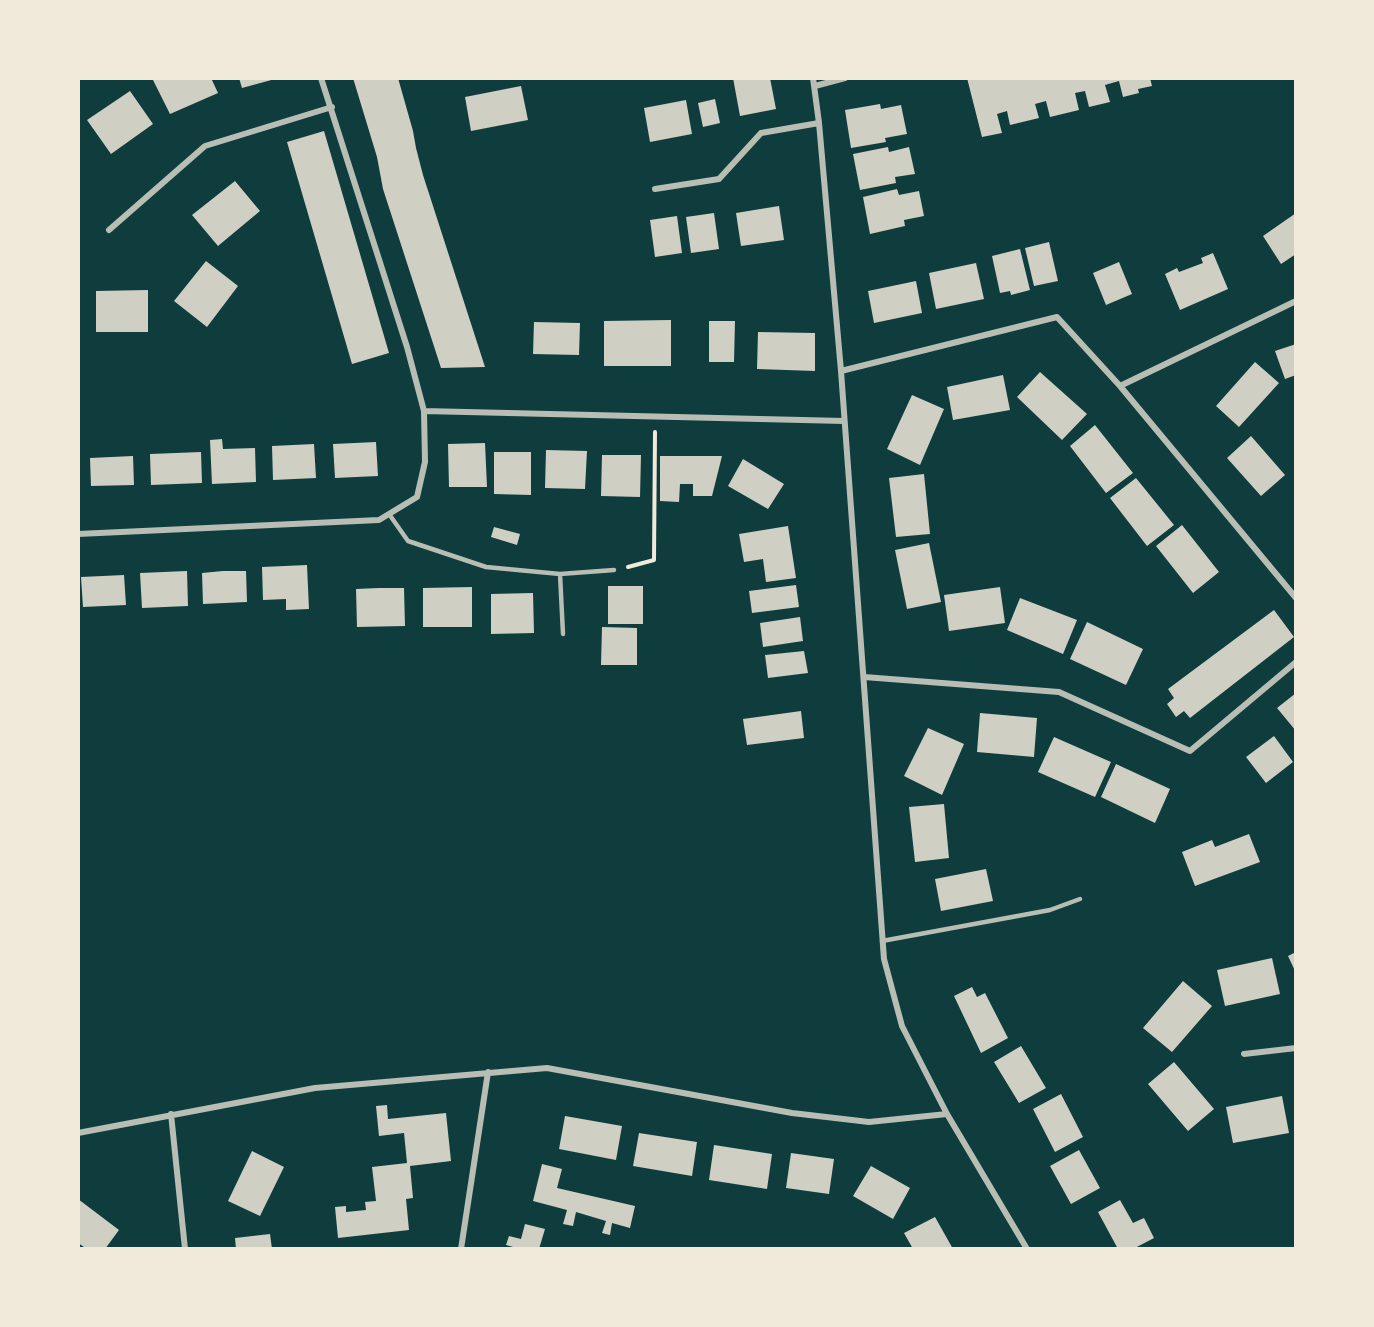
<!DOCTYPE html>
<html>
<head>
<meta charset="utf-8">
<style>
  body { margin:0 }
  #map { position:relative; width:1374px; height:1327px; overflow:hidden; background:#0f3d3e; font-family:Signika,sans-serif }
  canvas { display:block }
  .frame { position:absolute; inset:0; border:80px solid #f1e9da; pointer-events:none }
</style>
</head>
<body>
<div id="map">
<canvas width="1374" height="1327"></canvas>
<div class="frame"></div>
</div>
<script>
const g = document.querySelector('canvas').getContext('2d');
g.lineJoin = 'round';
function fillPath(path, color) { g.fillStyle = color; g.fill(path, 'evenodd'); }
const toPath = rows => new Path2D(rows.map(r => 'M' + r).join(''));
function stroke(path, color, width, dash) { g.strokeStyle = color; g.lineWidth = width; g.lineCap = dash ? 'butt' : 'round'; g.setLineDash(dash || []); g.stroke(path); }
fillPath(toPath([
  [152,78,211,78,218,93,170,114],
  [239,78,275,78,275,79,242,88],
  [353,78,398,78,413,131,416,148,423,175,485,367,441,368,383,189,377,157],
  [733,78,770,78,776,109,740,116],
  [967,78,1150,78,1152,86,1138,89,1139,93,1123,97,1119,81,1105,85,1110,102,1089,107,1085,91,1075,93,1079,110,1050,117,1046,101,1035,104,1039,118,1010,125,1007,111,997,114,1002,133,982,137],
  [521,86,528,120,471,131,465,97],
  [130,91,153,124,111,154,87,120],
  [715,99,720,123,703,127,698,103],
  [686,100,692,134,650,142,644,108],
  [880,104,881,109,901,105,907,134,885,138,886,142,851,148,845,110],
  [324,131,389,353,352,364,287,142],
  [888,147,889,152,909,147,915,174,895,177,896,183,860,190,853,154],
  [235,181,260,211,218,246,192,215],
  [897,189,899,195,919,191,924,216,904,220,905,226,870,234,863,197],
  [779,206,784,240,741,246,736,213],
  [714,213,719,249,691,253,686,217],
  [1296,213,1296,254,1281,264,1263,236],
  [677,216,682,253,655,257,650,220],
  [1049,242,1058,281,1034,286,1025,248],
  [1020,249,1030,290,1011,295,1010,291,1000,293,992,256],
  [1213,253,1228,289,1180,310,1165,274,1177,268,1179,272,1203,263,1201,258],
  [206,261,238,286,207,327,174,301],
  [1119,262,1132,294,1106,305,1093,273],
  [976,263,984,299,936,309,929,273],
  [916,281,922,313,874,323,868,291],
  [148,290,148,332,96,332,96,291],
  [671,320,671,366,604,366,604,321],
  [709,321,735,321,734,362,709,362],
  [534,322,580,323,579,355,533,354],
  [758,332,815,333,815,371,757,369],
  [1296,344,1296,375,1285,379,1275,351],
  [1255,362,1279,383,1239,427,1216,406],
  [1040,372,1087,414,1062,440,1017,397],
  [1003,375,1010,410,953,420,947,387],
  [912,395,944,409,920,465,887,449],
  [1095,425,1133,473,1106,493,1070,446],
  [1251,436,1285,475,1261,496,1227,458],
  [222,439,223,449,255,448,256,482,212,484,210,440],
  [376,442,378,476,335,478,333,444],
  [485,443,487,487,449,487,448,444],
  [314,444,316,478,273,480,272,446],
  [546,450,587,451,585,489,545,488],
  [201,452,202,483,151,485,150,454],
  [494,452,531,452,531,495,494,494],
  [602,455,641,455,640,497,601,496],
  [133,456,134,485,91,486,90,458],
  [660,456,722,456,712,496,693,496,693,484,680,484,679,502,660,501],
  [743,459,784,484,768,509,728,486],
  [924,474,930,534,896,537,889,478],
  [1136,478,1174,525,1147,546,1110,498],
  [1182,525,1219,572,1193,593,1156,546],
  [788,526,796,578,766,582,763,559,744,562,739,534],
  [494,527,520,534,517,545,491,537],
  [929,543,941,602,907,609,895,550],
  [307,565,309,609,286,610,286,599,263,600,262,567],
  [187,571,188,606,142,608,140,573],
  [223,571,246,571,247,602,203,604,202,573],
  [124,575,126,605,83,607,81,577],
  [796,585,799,607,752,613,749,591],
  [608,586,643,586,643,624,608,624],
  [472,587,472,627,423,627,423,588],
  [1000,587,1005,623,949,631,944,595],
  [379,588,404,588,405,626,357,627,356,589],
  [533,593,534,633,491,634,491,594],
  [1020,598,1077,620,1063,654,1007,630],
  [1274,610,1294,637,1190,718,1184,711,1176,717,1167,704,1174,698,1168,689],
  [800,617,803,641,763,647,760,623],
  [1087,622,1143,649,1126,685,1070,659],
  [602,627,637,628,637,665,601,665],
  [804,651,808,673,768,678,765,655],
  [1296,693,1296,731,1277,708],
  [801,711,804,738,747,745,743,719],
  [980,713,1037,718,1034,757,977,752],
  [928,728,964,744,942,795,904,776],
  [1274,736,1293,762,1266,783,1246,757],
  [1054,737,1111,762,1095,797,1038,772],
  [1116,764,1170,789,1155,823,1101,797],
  [944,804,949,858,915,862,909,807],
  [1249,834,1260,862,1195,886,1182,852,1212,840,1215,847],
  [986,869,993,901,941,911,935,879],
  [1296,952,1296,973,1288,956],
  [1272,958,1280,994,1225,1006,1217,970],
  [1183,981,1212,1006,1172,1052,1143,1028],
  [972,987,977,997,985,993,1008,1038,981,1053,954,996],
  [1021,1046,1046,1088,1019,1103,994,1062],
  [1174,1062,1214,1109,1188,1131,1148,1084],
  [1061,1094,1083,1137,1055,1152,1033,1109],
  [1282,1096,1289,1133,1233,1143,1226,1107],
  [387,1105,388,1119,446,1113,451,1161,410,1166,413,1198,406,1199,409,1230,338,1238,335,1207,346,1206,346,1212,366,1210,365,1202,376,1201,372,1167,407,1163,404,1133,379,1136,376,1106],
  [565,1116,622,1126,616,1160,559,1149],
  [639,1133,697,1142,692,1176,633,1166],
  [714,1145,772,1154,767,1189,709,1180],
  [1079,1150,1100,1188,1071,1204,1050,1166],
  [252,1151,284,1167,260,1216,228,1201],
  [791,1153,834,1159,829,1194,786,1188],
  [542,1164,562,1169,557,1188,635,1206,630,1228,612,1223,610,1235,602,1233,606,1221,576,1212,573,1226,563,1224,567,1210,533,1201],
  [871,1166,910,1188,893,1219,853,1196],
  [78,1199,119,1230,105,1249,87,1249,78,1243],
  [1120,1200,1133,1223,1144,1218,1154,1238,1133,1249,1118,1249,1098,1212],
  [935,1217,953,1249,913,1249,904,1233],
  [525,1224,545,1229,539,1249,520,1249,506,1245,509,1236,521,1239],
  [270,1234,272,1249,236,1249,235,1238]
]), '#cfcfc3');
stroke(toPath([
  [628,567,654,560,655,432]
]), '#f1e9da', 4);
stroke(toPath([
  [389,514,408,541,486,567,560,574,614,570],
  [560,574,563,634],
  [882,941,1050,910,1080,899]
]), '#b8beb3', 4.5);
stroke(toPath([
  [321,78,407,347,424,411],
  [813,78,819,123,841,371,884,959,902,1026,947,1114,1027,1249],
  [815,86,845,78],
  [655,189,719,179,761,133,819,123],
  [109,230,205,146,332,107],
  [841,371,1057,317,1120,386,1296,598],
  [1120,386,1296,301],
  [78,534,379,520,417,497,425,462,424,411,844,421],
  [864,677,1059,692,1190,751,1296,662],
  [1244,1054,1296,1048],
  [171,1114,185,1249],
  [78,1133,315,1088,547,1068,792,1113,869,1122,947,1114],
  [461,1249,488,1072]
]), '#b8beb3', 6);
</script>
</body>
</html>
